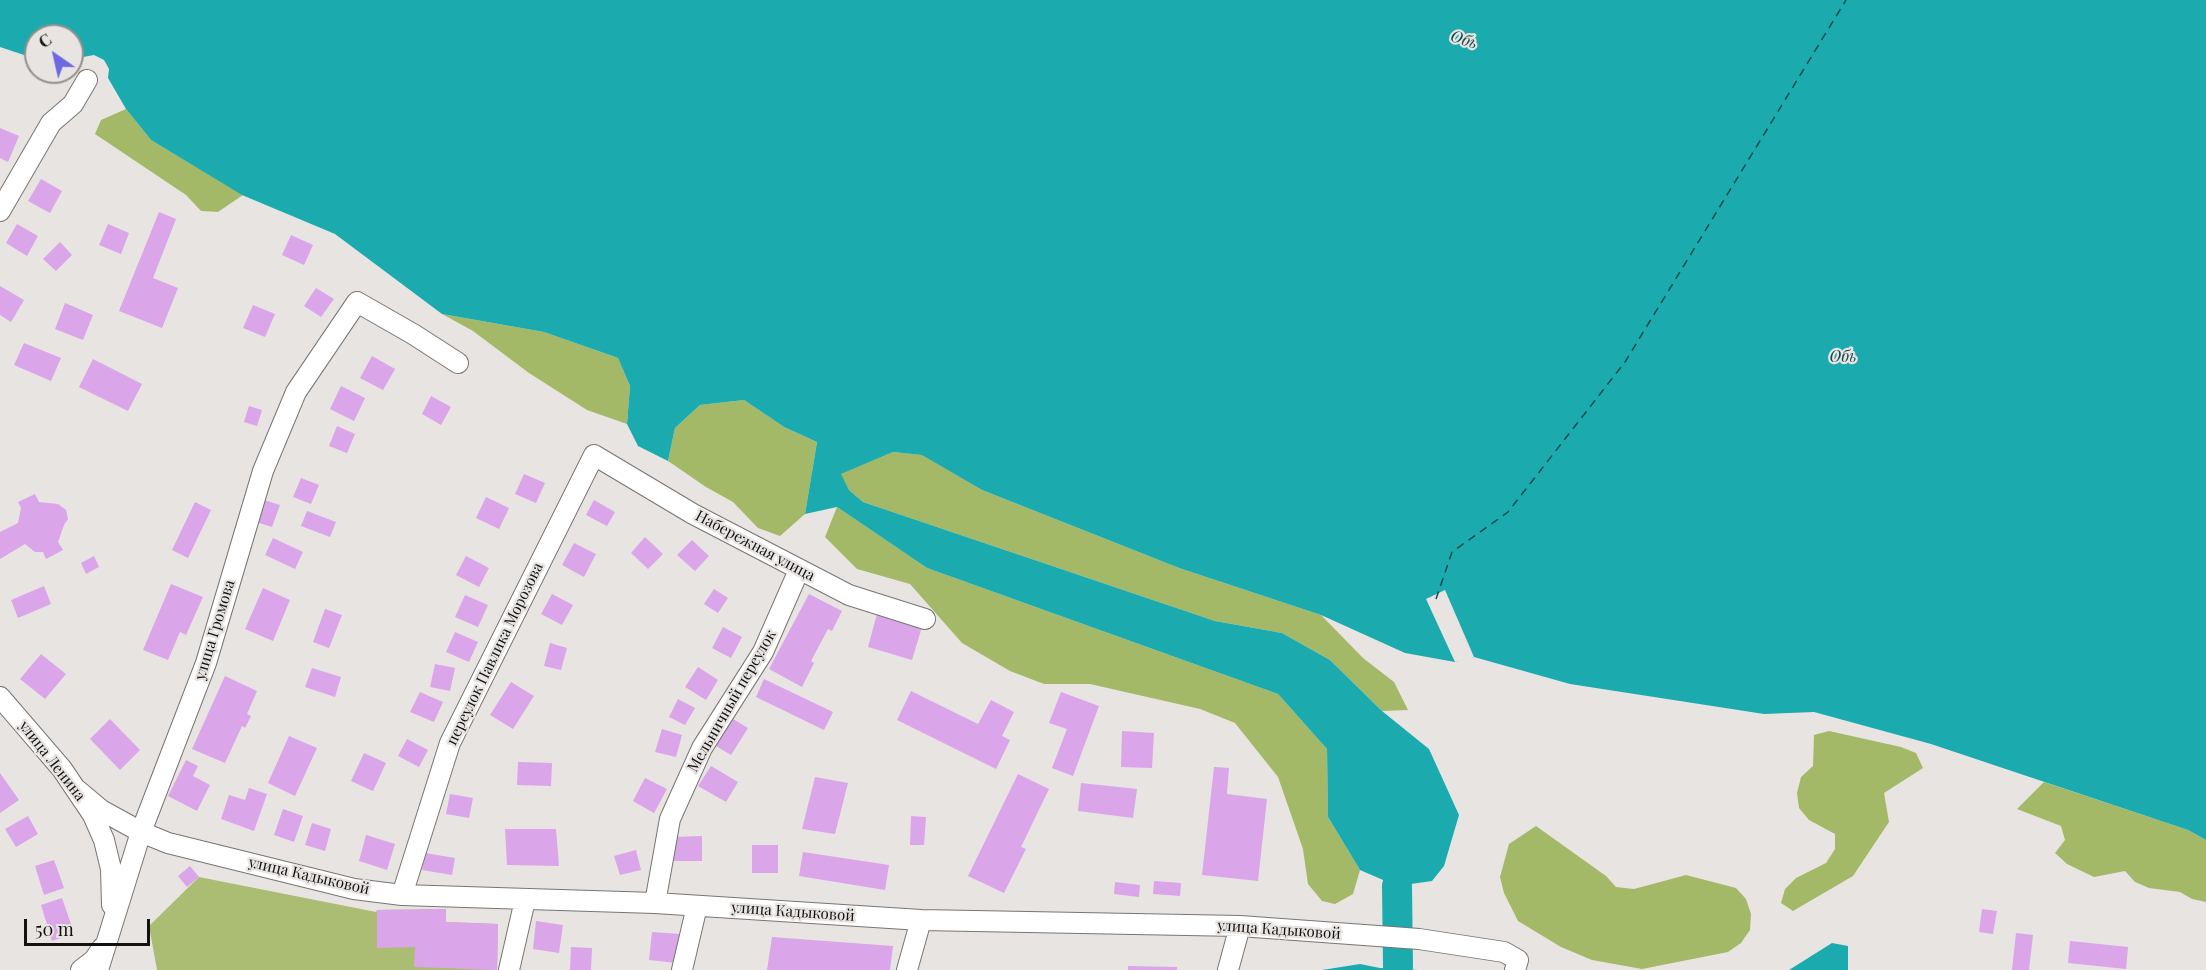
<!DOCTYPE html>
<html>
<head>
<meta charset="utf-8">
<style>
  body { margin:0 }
  #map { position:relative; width:2206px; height:970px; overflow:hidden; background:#e8e4e2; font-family:"Playfair Display",serif }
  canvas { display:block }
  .north { position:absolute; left:24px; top:24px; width:60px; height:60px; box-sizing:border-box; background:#e8e4e2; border:2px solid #93908e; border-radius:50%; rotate:326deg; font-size:16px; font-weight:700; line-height:24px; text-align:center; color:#131211 }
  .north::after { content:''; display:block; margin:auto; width:21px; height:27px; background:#6d69e3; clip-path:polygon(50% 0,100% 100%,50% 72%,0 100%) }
  .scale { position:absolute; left:24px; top:919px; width:126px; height:27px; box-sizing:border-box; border:3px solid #131211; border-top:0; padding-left:8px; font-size:18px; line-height:21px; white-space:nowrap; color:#131211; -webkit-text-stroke:4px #e8e4e2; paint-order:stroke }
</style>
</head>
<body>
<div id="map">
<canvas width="2206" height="970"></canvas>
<div class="north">С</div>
<div class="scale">50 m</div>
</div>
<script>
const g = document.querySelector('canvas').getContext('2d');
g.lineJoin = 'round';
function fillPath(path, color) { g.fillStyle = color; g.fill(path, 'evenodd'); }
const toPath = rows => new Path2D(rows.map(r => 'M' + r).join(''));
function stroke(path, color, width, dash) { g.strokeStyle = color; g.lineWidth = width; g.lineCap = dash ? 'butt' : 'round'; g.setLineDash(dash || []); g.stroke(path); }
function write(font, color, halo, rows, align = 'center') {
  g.font = font + ' "Playfair Display",serif'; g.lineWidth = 4.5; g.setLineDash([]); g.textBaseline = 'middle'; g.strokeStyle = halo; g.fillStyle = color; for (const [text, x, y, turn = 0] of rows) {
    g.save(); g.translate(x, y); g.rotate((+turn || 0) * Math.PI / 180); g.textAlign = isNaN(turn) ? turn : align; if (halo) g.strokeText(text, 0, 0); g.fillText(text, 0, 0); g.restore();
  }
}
fillPath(toPath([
  [199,877,376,912,377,910,446,909,446,922,498,924,497,970,157,970,149,926]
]), '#aabd73');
fillPath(toPath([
  [126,109,151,140,243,195,218,212,201,211,186,195,95,134,101,120],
  [442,314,544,332,618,358,630,386,627,424,587,410,529,373,473,331],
  [744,400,784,427,817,442,805,514,780,536,758,528,733,502,706,487,668,461,675,428,700,405],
  [893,452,923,455,982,490,1179,568,1321,615,1363,658,1394,682,1408,710,1382,711,1330,660,1282,633,1215,621,863,502,849,490,840,474],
  [837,507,927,568,1278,694,1327,749,1328,817,1360,870,1353,894,1335,904,1322,901,1308,884,1303,849,1278,777,1235,723,1200,709,1090,684,1044,684,1010,671,962,643,910,584,857,569,825,537],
  [1829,731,1901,747,1916,753,1923,768,1884,793,1889,822,1853,876,1793,911,1781,903,1785,889,1796,878,1826,863,1835,849,1835,834,1809,820,1799,808,1797,793,1801,777,1813,766,1814,735],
  [2044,782,2188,830,2206,840,2206,902,2192,899,2180,892,2149,888,2135,882,2125,871,2094,877,2067,864,2055,853,2065,840,2061,826,2017,809],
  [1536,826,1606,876,1616,887,1634,889,1686,875,1736,888,1746,899,1751,914,1750,930,1741,943,1728,952,1642,969,1592,960,1561,947,1518,921,1504,893,1500,877,1509,844]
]), '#a4b967');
fillPath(toPath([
  [0,0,2206,0,2206,840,2188,830,1931,744,1814,712,1764,714,1570,684,1474,657,1455,662,1405,653,1321,615,1179,568,982,490,922,455,893,452,841,474,849,490,863,502,1215,621,1282,633,1330,660,1382,711,1429,749,1459,815,1444,866,1432,881,1397,886,1360,870,1328,817,1327,749,1278,694,927,568,837,507,805,514,817,442,784,427,744,400,700,405,675,428,668,461,638,446,627,424,630,386,618,358,544,332,442,314,335,234,242,195,151,140,126,109,108,78,109,69,104,60,94,55,72,59,72,36,36,36,36,59,0,47],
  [1832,943,1848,946,1848,970,1789,970],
  [1360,964,1380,968,1419,970,1322,970]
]), '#1babaf');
fillPath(toPath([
  [1445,590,1474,657,1466,660,1455,662,1426,599]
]), '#e8e4e2');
stroke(toPath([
  [1397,886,1398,967]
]), '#1babaf', 30);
stroke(toPath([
  [1436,599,1452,552,1508,512,1625,362,1846,0]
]), '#124a4c', 1.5, [8, 6]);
fillPath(toPath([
  [0,128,19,136,8,162,0,158],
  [41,179,62,191,50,213,28,201],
  [159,212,176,219,153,278,178,288,162,328,119,311],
  [17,224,38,236,27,256,6,243],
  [108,224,129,233,121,254,99,245],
  [291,235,313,245,304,265,282,255],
  [60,242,72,255,56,271,43,259],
  [0,286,24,300,11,322,0,315],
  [316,288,334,299,321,317,304,306],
  [65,303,93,315,83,340,55,329],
  [253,305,275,314,265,337,243,328],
  [24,343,61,358,51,381,14,365],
  [372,356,395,369,383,390,360,378],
  [93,359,142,384,128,411,79,387],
  [341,386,365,398,354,421,330,409],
  [431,396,451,407,441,425,422,414],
  [249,406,262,410,257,426,244,422],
  [337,426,355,434,347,453,329,446],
  [524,474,545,483,536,503,515,494],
  [301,478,319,485,311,504,293,497],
  [35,494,39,502,58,504,66,510,68,519,64,525,58,542,63,550,46,559,43,552,35,552,25,544,0,559,0,532,18,523,21,508,18,502],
  [486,497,509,508,499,529,476,518],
  [261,499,280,505,272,527,253,521],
  [594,500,615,512,607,526,586,515],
  [195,502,211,510,188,558,172,550],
  [307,511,336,522,330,537,301,526],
  [645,537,663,554,648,569,631,553],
  [273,538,303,552,295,569,265,555],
  [692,540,709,556,695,571,677,555],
  [574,543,596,554,584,577,562,565],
  [94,556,99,567,86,574,81,563],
  [466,556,489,568,479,587,456,575],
  [171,584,203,597,186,635,180,632,168,660,143,650],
  [44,586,51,604,18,618,11,600],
  [263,588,290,600,273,641,245,629],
  [714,589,728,598,718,613,704,604],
  [552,594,573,605,562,625,541,614],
  [809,594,842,611,832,631,828,629,811,661,814,663,802,687,769,669],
  [465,595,488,605,478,627,455,617],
  [325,609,342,615,329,648,313,642],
  [877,614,922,627,912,660,868,647],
  [723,627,742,637,731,658,712,648],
  [455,632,478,642,469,662,446,652],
  [550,643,567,648,561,670,544,666],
  [41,654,66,674,45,699,20,679],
  [435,664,455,668,450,691,430,687],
  [698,667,718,680,706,700,685,687],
  [312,668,341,677,335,697,305,687],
  [225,676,257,691,247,714,251,716,245,728,242,726,225,763,192,749],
  [764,679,833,712,824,730,756,697],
  [511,682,534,696,513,729,490,715],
  [911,691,978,724,991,700,1014,712,1002,736,1010,740,996,769,897,720],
  [420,692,443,702,434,722,410,712],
  [1061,692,1099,706,1073,776,1052,768,1067,729,1049,723],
  [678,699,695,708,685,725,669,717],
  [110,719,140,750,120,770,90,739],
  [733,719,748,728,731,755,716,746],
  [662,729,682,735,676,757,655,752],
  [1122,731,1154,733,1152,768,1121,767],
  [289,736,317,748,295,796,268,783],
  [407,739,428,750,419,767,398,756],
  [364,753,386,763,373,791,351,781],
  [186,760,198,766,193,776,210,785,197,811,168,796],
  [518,762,552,763,551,786,517,785],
  [711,766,738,782,726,802,698,786],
  [1214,767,1229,768,1227,794,1267,799,1258,881,1202,875],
  [0,773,19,800,0,813],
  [1018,774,1049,789,1021,847,1026,849,1004,893,968,876],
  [815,777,848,783,835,834,802,829],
  [645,778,667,789,654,813,633,801],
  [1081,783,1137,789,1133,818,1078,811],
  [249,788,267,794,254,831,221,819,229,795,245,800],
  [450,794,473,798,469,818,446,814],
  [283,809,303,816,294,842,274,835],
  [28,816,38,834,16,847,5,829],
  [911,816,926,817,924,845,910,845],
  [312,823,331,829,325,851,305,845],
  [505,829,556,829,559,866,507,865],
  [366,835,395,844,387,870,359,861],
  [702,836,702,861,673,861,673,837],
  [752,845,778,845,778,873,752,873],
  [636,850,641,870,620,875,614,856],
  [803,852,889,865,885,890,799,876],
  [425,853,455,858,452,875,422,870],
  [54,860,64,888,44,895,35,866],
  [190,866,199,877,187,887,178,876],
  [1154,881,1181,883,1180,896,1153,894],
  [1115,882,1140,885,1139,897,1114,894],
  [62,898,74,933,52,941,41,905],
  [446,909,446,922,498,924,497,970,414,967,415,947,377,948,377,910],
  [1982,909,1997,911,1993,934,1979,932],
  [536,921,563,925,559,953,533,949],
  [652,932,680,934,677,963,649,960],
  [2016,933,2033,935,2029,970,2012,970],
  [772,937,893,946,890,970,767,970],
  [2070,941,2128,947,2126,969,2068,963],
  [571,947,592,948,591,970,570,970],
  [1128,966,1177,967,1177,970,1128,970]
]), '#daa5e9');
const minor = toPath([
  [0,211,51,123,73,104,87,80],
  [0,697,62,769,93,815,104,840,111,869,112,905],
  [76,789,101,810,141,832,168,843,354,889,402,895,655,903,921,920,1240,926,1419,939,1504,952,1518,960,1515,970],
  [402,895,450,743,594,455,693,514,849,595,925,619],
  [655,903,670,819,702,748,763,652,799,570],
  [81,970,94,960,102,948],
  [98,970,141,832,206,663,263,471,296,392,357,302,413,334,458,363],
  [509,970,525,900],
  [682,970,697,906],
  [907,970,921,920],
  [1228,970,1240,926]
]);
stroke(minor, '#787573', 22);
stroke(minor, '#fff', 20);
write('15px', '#131211', '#e8e4e2', [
  ["Набережная улица",755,546,28],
  ["улица Громова",215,630,-73],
  ["переулок Павлика Морозова",495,654,-64],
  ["Мельничный переулок",732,701,-60],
  ["улица Ленина",52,761,52],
  ["улица Кадыковой",309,876,13],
  ["улица Кадыковой",793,912,4],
  ["улица Кадыковой",1279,930,4]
]);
write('italic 16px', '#124a4c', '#e8e4e2', [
  ["Обь",1464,40,18],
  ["Обь",1843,357]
]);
</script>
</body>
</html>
